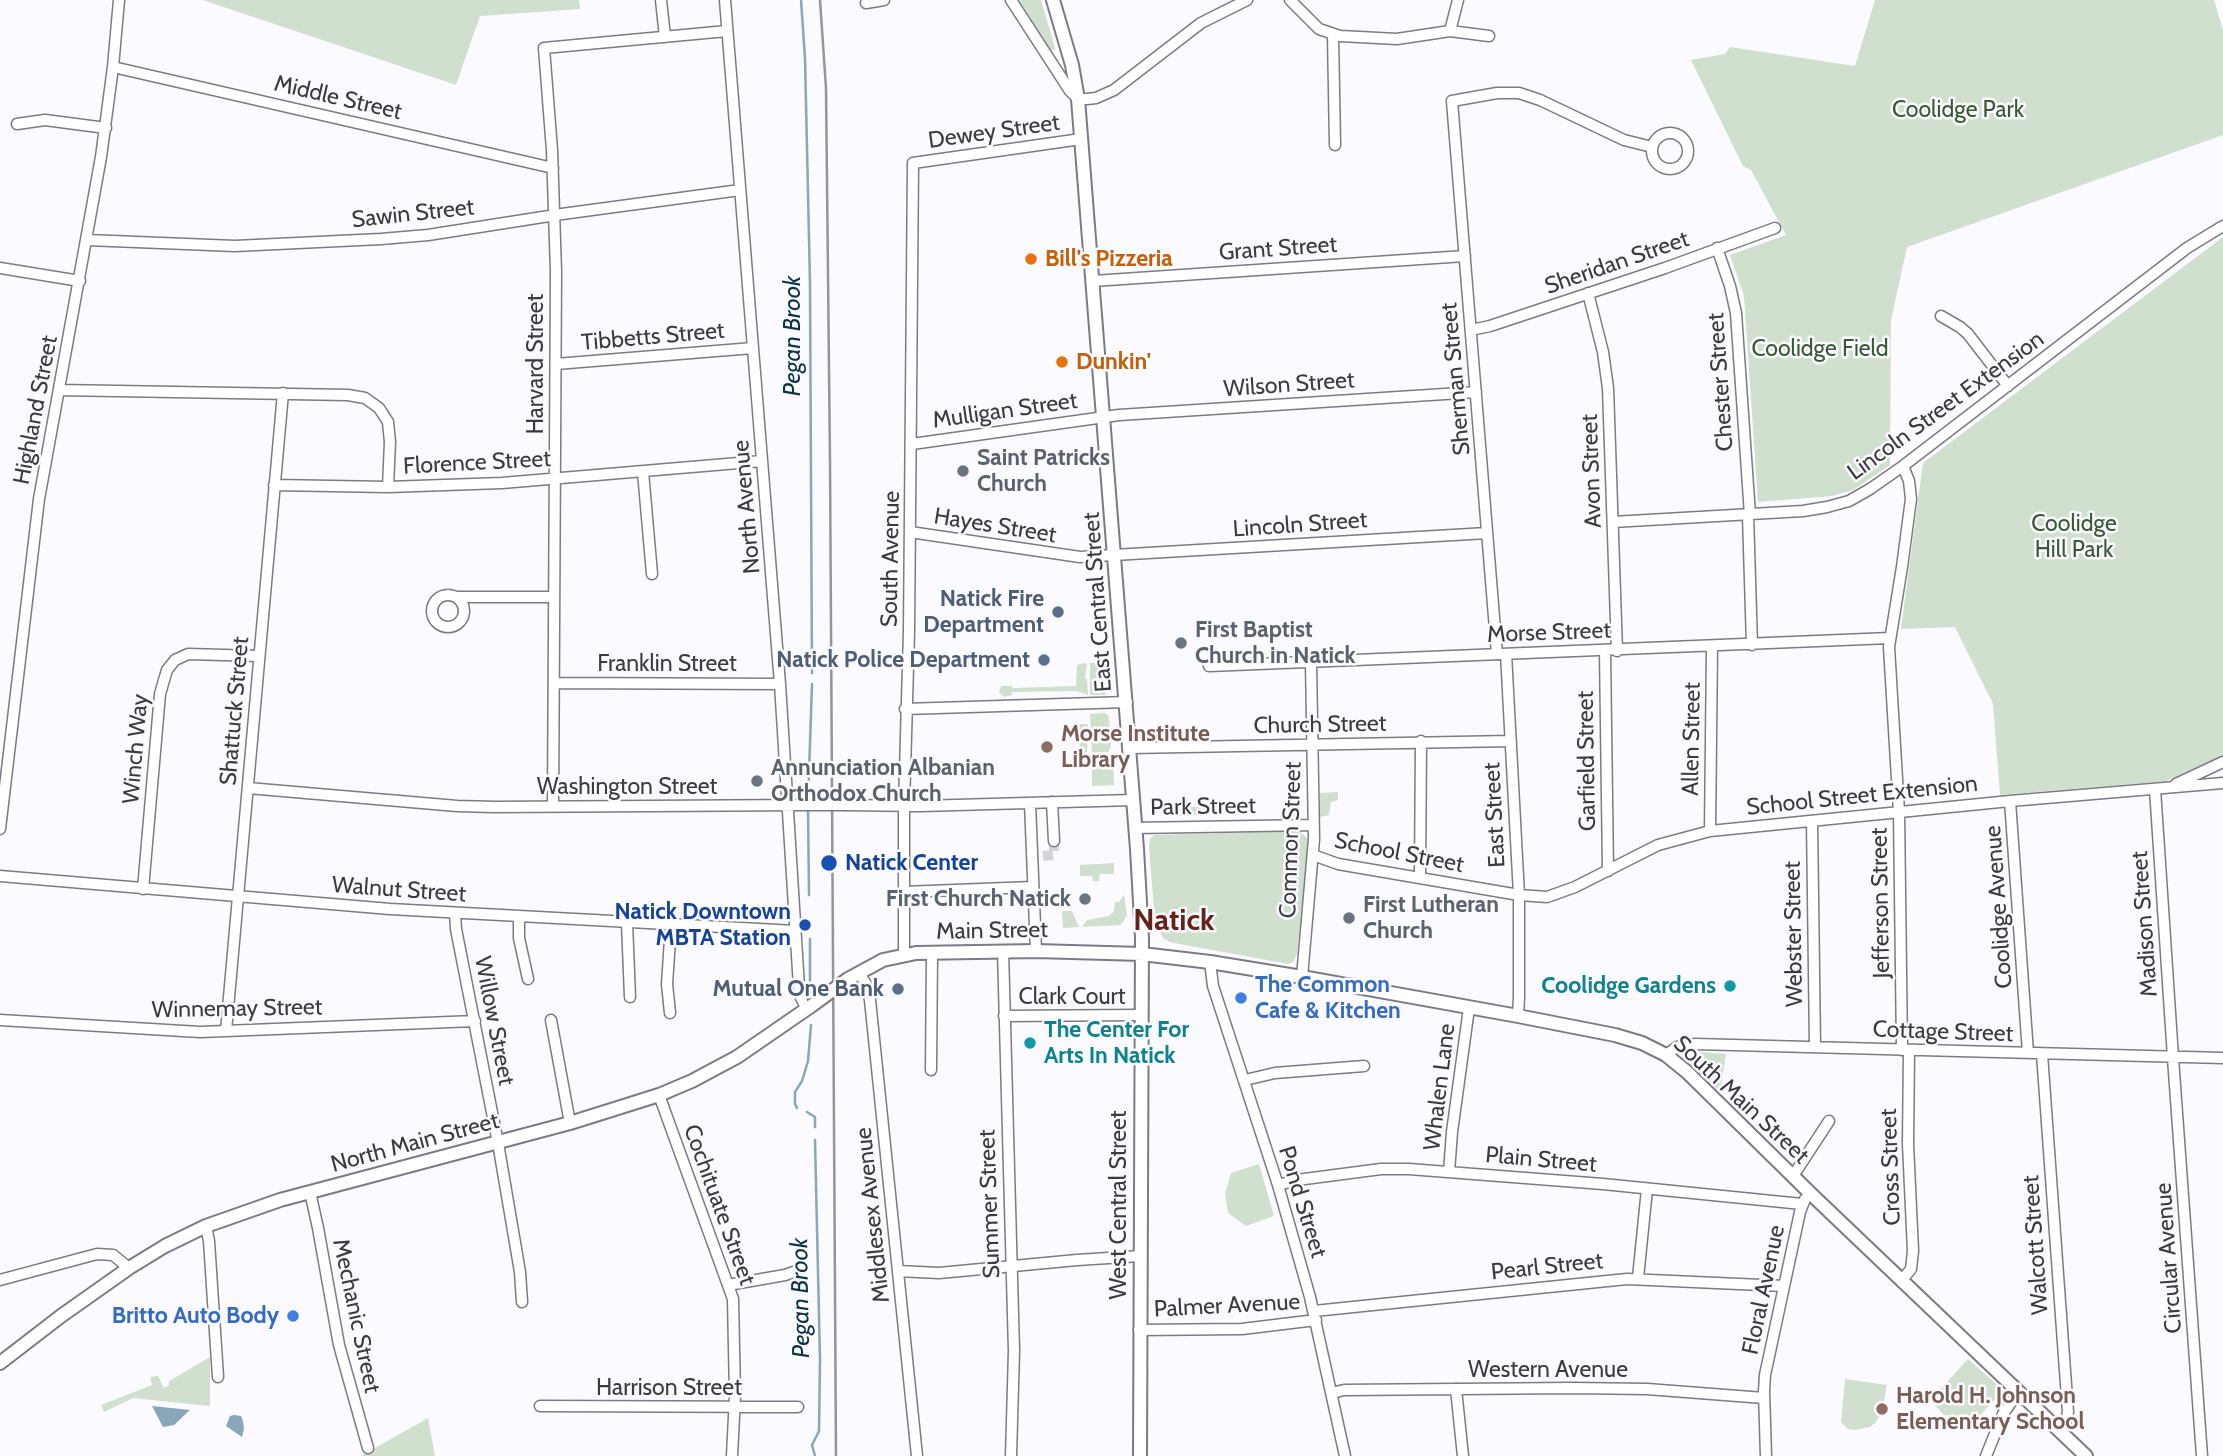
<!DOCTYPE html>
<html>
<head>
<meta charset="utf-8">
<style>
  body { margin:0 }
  canvas { display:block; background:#fbfaff }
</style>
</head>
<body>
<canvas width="2223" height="1456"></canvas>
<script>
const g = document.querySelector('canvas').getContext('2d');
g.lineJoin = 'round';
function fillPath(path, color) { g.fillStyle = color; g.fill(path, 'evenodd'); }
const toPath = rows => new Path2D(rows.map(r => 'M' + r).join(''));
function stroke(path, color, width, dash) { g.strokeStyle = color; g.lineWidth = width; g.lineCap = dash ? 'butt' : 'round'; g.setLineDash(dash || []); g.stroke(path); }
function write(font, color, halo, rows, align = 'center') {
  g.font = font + ' Cabin,sans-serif'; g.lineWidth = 5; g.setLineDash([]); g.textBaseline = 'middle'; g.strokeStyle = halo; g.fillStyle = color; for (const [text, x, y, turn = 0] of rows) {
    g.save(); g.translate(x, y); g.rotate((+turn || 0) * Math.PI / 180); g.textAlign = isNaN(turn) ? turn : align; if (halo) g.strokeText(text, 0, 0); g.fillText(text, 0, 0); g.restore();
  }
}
fillPath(toPath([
  [203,0,579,0,580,9,480,16,456,85],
  [1019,0,1041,0,1055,48,1054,50,1051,50],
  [1875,0,2214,0,2223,30,2223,135,1907,247,1891,320,1890,465,1853,490,1832,496,1758,502,1744,296,1730,255,1786,235,1751,170,1743,166,1691,60,1725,54,1730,47,1855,66],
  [2223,237,2223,756,2166,781,2000,795,1993,704,1955,627,1901,629,1923,463],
  [1108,662,1109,689,1105,695,1090,695,1090,663],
  [1084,663,1087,664,1085,679,1087,679,1088,695,1077,691,1012,692,1012,695,1004,697,999,692,1001,686,1012,686,1013,688,1076,686,1077,665],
  [1105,713,1109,716,1111,747,1108,752,1092,752,1090,714],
  [1079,724,1088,724,1087,752,1080,752],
  [1108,756,1108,760,1113,762,1114,785,1092,786,1092,758],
  [1338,792,1338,800,1331,802,1329,815,1320,817,1320,793],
  [1171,807,1210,807,1209,815,1171,816],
  [1298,831,1306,837,1309,843,1297,954,1293,962,1288,964,1185,945,1170,942,1163,938,1155,921,1149,847,1150,839,1154,835],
  [1114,863,1114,874,1100,874,1099,881,1093,881,1092,876,1080,876,1080,865],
  [1124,895,1127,915,1121,925,1082,927,1087,920,1109,916,1114,911,1115,902,1119,902],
  [1062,911,1072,911,1079,927,1063,928],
  [1700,1052,1726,1054,1720,1092,1692,1065,1692,1055],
  [1259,1164,1274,1216,1246,1226,1228,1213,1225,1194,1231,1173],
  [210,1357,210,1406,133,1398,104,1412,101,1405,152,1385,150,1377,158,1376,164,1388,169,1385,169,1381],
  [1968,1359,2003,1390,1978,1418,1944,1415,1933,1403,1938,1392],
  [1845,1379,1887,1385,1882,1412,1875,1423,1870,1427,1855,1430,1848,1429,1841,1422],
  [428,1418,435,1456,361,1456]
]), '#d0dfce');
fillPath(toPath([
  [152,1406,190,1410,174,1425,163,1427],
  [234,1415,241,1416,243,1421,244,1429,242,1437,226,1426,230,1416]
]), '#8aa6b9');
stroke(toPath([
  [801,0,805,58,810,283,812,673],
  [808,803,812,684],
  [808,809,809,895],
  [810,987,810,939],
  [797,1108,795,1104,795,1092,802,1081,808,1061,811,1025],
  [807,1112,815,1117,815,1127],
  [815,1456,812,1445,819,1431,820,1360,815,1140]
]), '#8aa6b9', 2.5);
stroke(toPath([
  [1043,856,1054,855,1054,841]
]), '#d5d4d8', 10, [10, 5]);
const minor = toPath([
  [661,0,665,37],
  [725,0,780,684,799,987,801,998,807,1009],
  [1011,0,1070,91,1078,99,1087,99,1096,98,1114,90,1201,23,1247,0],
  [1290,0,1319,29,1340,36,1397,39,1450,31,1489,36],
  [866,3,884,0],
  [1450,31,1458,0],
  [1333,35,1335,145],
  [113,67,553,168],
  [17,124,45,120,106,128],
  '1652 151a18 18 0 1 1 36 0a18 18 0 1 1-36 0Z',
  [87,240,235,246,381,239,428,235,562,214,740,190],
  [1717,248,1730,286,1736,313,1750,515],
  [0,268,80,281],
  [1093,281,1465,256],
  [1588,293,1603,352,1608,388,1617,651],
  [1941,316,1960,327,1968,334,2008,386],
  [1471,330,1490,326,1665,268,1775,228],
  [556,364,753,348],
  [59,390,348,395,365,398,379,408,388,422,390,442,388,487],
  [912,444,1119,415,1476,392],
  [643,472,652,574],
  [274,485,388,487,502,483,762,461],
  [1748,515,1752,645],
  [1613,522,1803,511,1827,507,1849,501,1870,489,1903,466,2187,248,2223,226],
  [910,532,1080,557,1487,533],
  '432 611a16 16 0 1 1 32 0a16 16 0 1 1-32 0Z',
  [456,597,554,597],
  [1605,651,1608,871],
  [1497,654,1452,101,1497,93,1519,93,1540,100,1624,140,1652,147],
  [1506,654,1519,895,1519,997,1518,1016],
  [1209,666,1890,638],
  [554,683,780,684],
  [905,709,1127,702],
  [1130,748,1511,741],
  [2176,784,2223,762],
  [248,788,457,806,495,807,806,805],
  [2155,789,2174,1072,2202,1456],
  [2010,801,2028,1053],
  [1052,802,1054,841],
  [1030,803,1036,951],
  [846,805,921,806,1133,800],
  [553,806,556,272,552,150,544,48,727,31],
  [1812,821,1815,1047],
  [1135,828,1313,825],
  [0,829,39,499,101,157,113,67,119,0],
  [1710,831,1712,647],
  [1313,855,1338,864,1519,895,1547,897,1575,887,1658,845,1710,831,2010,801,2223,783],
  [0,876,390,909,796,931],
  [1420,878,1421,741],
  [143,889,160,694,167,670,175,660,188,654,259,656],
  [903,892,1033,887],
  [455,913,456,929,498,1143,520,1272,522,1302],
  [519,917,519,938,528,979],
  [627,923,630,997],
  [1003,951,1014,1351,1011,1456],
  [904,955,904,806,909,631,913,163,1081,139],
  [1210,962,1213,986,1278,1185,1310,1297,1345,1456],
  [859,973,866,984,870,1000,917,1456],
  [1302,977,1314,839,1311,662],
  [670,1013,667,984,671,925],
  [1004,1016,1141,1015],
  [0,1020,200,1032,475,1021],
  [551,1020,570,1123],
  [226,1031,283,393],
  [1902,1050,1899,812,1889,647,1902,567,1911,499,1909,481,1903,466],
  [2042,1054,2068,1412,2065,1426,2061,1433],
  [1666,1055,1677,1047,1695,1044,2223,1058],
  [931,1070,932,953],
  [1245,1080,1275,1073,1364,1066],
  [659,1095,733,1299,735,1396,732,1456],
  [1449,1172,1452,1132,1469,1008],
  [1793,1176,1829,1121],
  [1278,1185,1297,1180,1381,1169,1409,1169,1603,1184,1802,1204],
  [310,1192,318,1228,339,1345,368,1448],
  [206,1226,209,1241,218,1377],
  [898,1271,939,1273,1077,1260,1140,1256],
  [1638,1278,1647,1189],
  [0,1280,97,1254,113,1255,129,1268],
  [1902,1280,1911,1269,1913,1251,1908,1144,1909,1050],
  [728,1285,785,1275,802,1269],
  [1314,1311,1627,1279,1784,1286],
  [1139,1330,1242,1329,1316,1320],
  [1456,1389,1463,1456],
  [1332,1393,1344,1390,1572,1388,1647,1389,1764,1398],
  [540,1406,798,1407],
  [1766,1456,1764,1391,1765,1375,1800,1212,1805,1199],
  [1986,1456,2003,1414,2018,1392]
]);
const major = toPath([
  [1053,0,1072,65,1078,99,1137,849,1142,938,1140,1456],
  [848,979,883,960,916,953,1036,951,1142,954,1210,962,1302,977,1518,1016,1615,1035,1642,1043,1666,1055,1687,1072,1810,1193,2086,1456],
  [0,1363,61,1316,129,1268,165,1246,206,1226,280,1200,570,1123,659,1095,692,1081,737,1057,811,1006]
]);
stroke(minor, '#7c7b85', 13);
stroke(major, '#7c7b85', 16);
stroke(minor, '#fff', 10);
stroke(major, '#fff', 12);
stroke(toPath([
  [820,0,826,88,830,461,836,1456]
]), '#959498', 2.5);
const minorBridge = toPath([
  [806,805,846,805]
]);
const majorBridge = toPath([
  [811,1006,848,979]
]);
stroke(minorBridge, '#7c7b85', 13, []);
stroke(majorBridge, '#7c7b85', 16, []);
stroke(minorBridge, '#fff', 10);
stroke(majorBridge, '#fff', 12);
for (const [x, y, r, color] of [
  [1031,259,7,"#e8710a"],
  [1062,362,7,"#e8710a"],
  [963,471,7,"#6b7280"],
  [1058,612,7,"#5c6f8a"],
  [1181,643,7,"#6b7280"],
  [1044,660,7,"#5c6f8a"],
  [1047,747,7,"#8d6e63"],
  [757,781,7,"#6b7280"],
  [829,863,9,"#1a4fb4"],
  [1085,899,7,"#6b7280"],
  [1349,918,7,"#6b7280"],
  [805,925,7,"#1a4fb4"],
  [1730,986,7,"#0f9aa8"],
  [898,989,7,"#5c6f8a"],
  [1241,998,7,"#3f7fe0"],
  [1030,1043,7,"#0f9aa8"],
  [293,1316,7,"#3f7fe0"],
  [1882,1409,7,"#8d6e63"]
]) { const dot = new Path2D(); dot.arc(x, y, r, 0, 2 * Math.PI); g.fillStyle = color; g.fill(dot); stroke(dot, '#fbfaff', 2.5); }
write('23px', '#3b3a3e', '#fbfaff', [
  ["Middle Street",338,98,13],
  ["Dewey Street",994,132,-8],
  ["Sawin Street",413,214,-6],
  ["Grant Street",1278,249,-4],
  ["Sheridan Street",1617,263,-19],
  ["Tibbetts Street",653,337,-5],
  ["Harvard Street",536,364,-90],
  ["Sherman Street",1456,379,-95],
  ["Chester Street",1721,382,-94],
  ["Wilson Street",1289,385,-4],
  ["Lincoln Street Extension",1946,406,-36],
  ["Highland Street",36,410,-79],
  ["Mulligan Street",1005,411,-8],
  ["Florence Street",477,463,-3],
  ["Avon Street",1592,471,-92],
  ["North Avenue",747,507,-95],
  ["Lincoln Street",1300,525,-4],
  ["Hayes Street",995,526,9],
  ["South Avenue",891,559,-89],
  ["East Central Street",1098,602,-94],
  ["Morse Street",1549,633,-2],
  ["Franklin Street",667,664],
  ["Shattuck Street",235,711,-85],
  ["Church Street",1320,725,-1],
  ["Allen Street",1692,739,-89],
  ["Winch Way",136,749,-85],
  ["Garfield Street",1587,761,-91],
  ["Washington Street",627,787],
  ["School Street Extension",1862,796,-6],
  ["Park Street",1203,807,-1],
  ["East Street",1495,815,-93],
  ["Common Street",1291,840,-88],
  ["School Street",1399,853,11],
  ["Walnut Street",399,890,4],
  ["Jefferson Street",1881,903,-91],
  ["Coolidge Avenue",1999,907,-94],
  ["Madison Street",2145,924,-94],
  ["Main Street",992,931,-1],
  ["Webster Street",1794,934,-91],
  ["Clark Court",1072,997],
  ["Winnemay Street",237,1009,-1],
  ["Willow Street",494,1021,79],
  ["Cottage Street",1943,1032,2],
  ["Whalen Lane",1440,1087,-83],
  ["South Main Street",1741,1100,43],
  ["North Main Street",415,1143,-15],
  ["Plain Street",1541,1160,5],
  ["Cross Street",1891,1167,-92],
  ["Pond Street",1302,1202,73],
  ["Summer Street",990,1204,-92],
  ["Cochituate Street",719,1205,70],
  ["West Central Street",1119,1205,-90],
  ["Middlesex Avenue",873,1215,-96],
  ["Walcott Street",2036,1245,-94],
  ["Circular Avenue",2169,1258,-94],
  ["Pearl Street",1547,1267,-6],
  ["Floral Avenue",1764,1290,-78],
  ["Palmer Avenue",1227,1306,-3],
  ["Mechanic Street",356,1316,78],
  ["Western Avenue",1548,1370],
  ["Harrison Street",669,1388]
]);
write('23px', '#375933', '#fbfaff', [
  ["Coolidge Park",1958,110],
  ["Coolidge Field",1820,349],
  ["Coolidge",2074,524],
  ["Hill Park",2074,550]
]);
write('bold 23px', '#c56008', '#fbfaff', [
  ["Bill's Pizzeria",1045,259],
  ["Dunkin'",1076,362]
], 'left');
write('bold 23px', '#5b616d', '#fbfaff', [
  ["Saint Patricks",977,458],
  ["Church",977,484],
  ["First Baptist",1195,630],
  ["Church in Natick",1195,656],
  ["Annunciation Albanian",771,768],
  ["Orthodox Church",771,794],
  ["First Church Natick",1071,899,"right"],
  ["First Lutheran",1363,905],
  ["Church",1363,931]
], 'left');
write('bold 23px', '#4e5e75', '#fbfaff', [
  ["Natick Fire",1044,599],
  ["Department",1044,625],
  ["Natick Police Department",1030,660],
  ["Mutual One Bank",884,989]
], 'right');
write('bold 23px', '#785e54', '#fbfaff', [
  ["Morse Institute",1061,734],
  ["Library",1061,760],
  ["Harold H. Johnson",1896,1396],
  ["Elementary School",1896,1422]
], 'left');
write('bold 23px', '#164399', '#fbfaff', [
  ["Natick Center",845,863],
  ["Natick Downtown",791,912,"right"],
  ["MBTA Station",791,938,"right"]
], 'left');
write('bold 23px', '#366cbe', '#fbfaff', [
  ["The Common",1255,985],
  ["Cafe & Kitchen",1255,1011],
  ["Britto Auto Body",279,1316,"right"]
], 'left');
write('bold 23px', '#0d838f', '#fbfaff', [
  ["Coolidge Gardens",1716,986],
  ["The Center For",1044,1030,"left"],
  ["Arts In Natick",1044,1056,"left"]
], 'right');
write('italic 24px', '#0c3248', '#fbfaff', [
  ["Pegan Brook",793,336,-90],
  ["Pegan Brook",801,1298,-91]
]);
write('bold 30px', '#66211b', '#fbfaff', [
  ["Natick",1174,921]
]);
</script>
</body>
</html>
